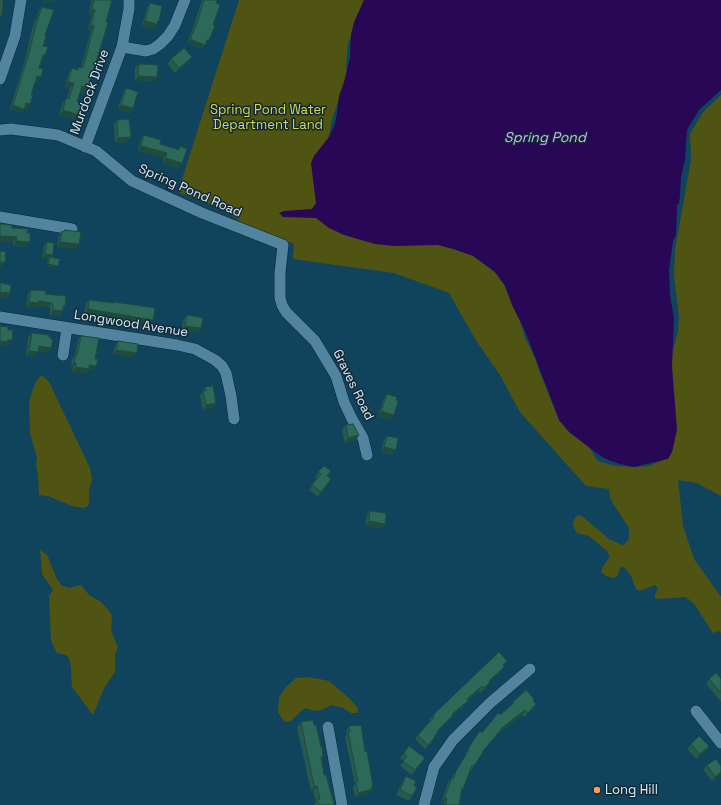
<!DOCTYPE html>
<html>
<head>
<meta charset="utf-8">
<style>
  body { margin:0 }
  canvas { display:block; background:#10445d }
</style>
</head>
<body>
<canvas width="721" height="805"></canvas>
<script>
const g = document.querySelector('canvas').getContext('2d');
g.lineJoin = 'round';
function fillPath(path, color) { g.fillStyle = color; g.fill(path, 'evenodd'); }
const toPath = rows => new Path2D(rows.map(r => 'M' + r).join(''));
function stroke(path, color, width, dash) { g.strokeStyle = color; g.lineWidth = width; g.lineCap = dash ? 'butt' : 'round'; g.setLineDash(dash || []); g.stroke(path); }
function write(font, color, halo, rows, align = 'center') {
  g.font = font + ' "Space Grotesk",sans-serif'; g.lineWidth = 3; g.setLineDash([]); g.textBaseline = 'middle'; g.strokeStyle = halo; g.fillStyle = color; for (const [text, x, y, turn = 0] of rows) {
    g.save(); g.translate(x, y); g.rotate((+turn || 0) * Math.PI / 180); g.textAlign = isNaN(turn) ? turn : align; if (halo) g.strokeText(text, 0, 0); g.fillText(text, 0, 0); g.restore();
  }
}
fillPath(toPath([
  [239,0,364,0,356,25,352,32,348,44,346,64,347,76,333,116,328,140,458,239,501,278,515,305,525,338,536,360,539,371,560,422,588,444,592,452,597,460,600,462,616,466,635,467,649,466,665,459,669,452,672,393,671,359,678,331,679,315,674,276,675,250,691,160,690,134,703,112,721,95,721,496,697,483,678,480,683,526,694,559,721,597,721,633,719,631,713,633,695,605,690,600,685,597,658,599,655,598,655,595,658,588,655,585,640,591,636,589,631,576,626,569,622,566,619,570,618,575,614,578,606,576,601,572,603,566,610,557,607,551,589,536,577,533,574,528,573,524,575,518,578,515,583,517,609,539,622,545,625,544,629,539,629,528,614,505,610,497,609,489,586,486,520,412,500,375,477,342,449,293,394,273,293,259,294,243,268,240,222,209,178,192],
  [42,375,49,382,90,468,92,479,89,490,89,501,88,506,84,508,72,506,48,496,39,495,38,475,36,464,37,458,30,433,29,402,33,389,37,380],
  [40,550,47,555,57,579,61,585,69,588,81,585,89,595,101,602,110,612,112,616,111,630,118,648,115,654,115,672,104,688,93,715,72,687,71,668,69,658,66,655,57,653,51,641,49,596,53,590,42,574],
  [309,677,329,681,350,699,357,707,358,710,357,713,351,713,343,708,332,705,321,710,314,711,306,708,301,711,291,721,286,722,283,720,278,712,279,697,286,687,296,678]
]), '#4f5413');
fillPath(toPath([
  [364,0,721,0,721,90,699,110,687,130,685,160,681,177,680,196,679,204,677,205,676,235,673,241,669,270,670,296,674,318,672,366,677,430,672,452,668,459,634,467,620,464,608,460,599,455,569,432,559,420,556,412,525,331,512,305,505,286,495,272,473,256,453,249,438,245,395,246,375,244,344,235,329,228,316,218,283,217,279,213,284,211,312,209,316,203,311,163,314,156,329,137,335,124,337,113,339,96,344,82,350,57,351,35,354,22]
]), '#280757');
const minor = toPath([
  [122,47,146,51,153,49,160,44,168,36,175,25,185,0],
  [0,79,15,36,21,0],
  [0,130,11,129,58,135,96,151,132,181,202,213,283,245,280,273,280,298,282,305,286,312,315,341,336,376,344,402,352,419,363,438,367,455],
  [85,147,122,47,129,9,129,0],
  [0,217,72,229],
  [0,317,177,345,195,349,215,360,222,366,226,373,231,396,234,419],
  [63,355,67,328],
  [696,711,721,743],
  [328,727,342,805],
  [424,805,434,767,453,740,490,703,530,669]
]);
stroke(minor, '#02293b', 12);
stroke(minor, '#52839f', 11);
fillPath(toPath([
  [92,0,112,0,85,93,80,92,77,102,76,120,59,115,63,103,66,98,67,98,70,89,65,87,69,73,72,68,77,69,79,67,81,68,91,31,88,30,92,15,89,14],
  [202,0,217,0,206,45,205,45,201,49,187,43,193,28],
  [150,3,159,21,154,29,142,26,147,8],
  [42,7,45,35,43,46,45,55,42,60,39,68,38,82,35,81,27,109,25,108,21,113,10,109,26,57,32,29,39,11],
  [192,57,188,62,175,73,168,64,171,59],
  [139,64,154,81,135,80,135,68],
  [126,88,130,113,118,109,123,93],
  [117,120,131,137,127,142,115,143,114,125],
  [144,135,160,144,178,150,180,146,182,163,178,168,163,163,164,158,138,151,141,140],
  [0,224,12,228,30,242,26,247,13,246,13,242,0,241],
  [65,230,75,249,57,247,59,236,62,231,63,232],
  [47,242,53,255,51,257,58,266,57,268,47,266,48,259,42,258,44,246],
  [31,290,45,294,65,306,63,309,63,311,60,316,50,315,50,308,49,307,37,306,35,308,26,307,28,294],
  [89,300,113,303,114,302,150,324,84,314,86,304],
  [187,315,201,328,198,333,182,330,183,320],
  [32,333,48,353,38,351,34,357,26,355,28,338],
  [81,336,93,370,88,370,85,374,72,372,73,368,71,367,72,360,75,356,78,340],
  [118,341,133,358,113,354,115,346],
  [205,387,213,408,203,410,200,396],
  [387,394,390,420,378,416,384,398],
  [346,425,359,435,356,440,345,443,342,430],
  [387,436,392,455,381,452,384,440],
  [324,466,331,471,327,476,331,479,318,497,309,490,317,479,315,477],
  [370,511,385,524,381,528,365,526,367,515],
  [504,666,501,671,489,682,487,687,480,693,479,691,468,700,465,705,453,715,450,720,438,731,432,742,425,749,415,739,418,735,431,721,429,720,433,715],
  [709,679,721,679,721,702,706,684],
  [534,699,533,701,533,709,524,717,522,715,500,732,482,752,474,766,471,771,470,770,463,789,461,792,459,805,444,805,444,803,441,803,448,782,452,778,453,775,466,755,465,754,477,735,482,733,511,706,513,702],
  [301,722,322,759,324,775,333,805,314,805,316,802,313,791,311,791,297,727],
  [349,726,365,752,372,789,369,794,355,797,353,787,355,784,345,737,347,735,346,731],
  [691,744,709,746,706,751,697,759,687,749],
  [409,746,425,758,412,775,400,766,404,761,400,758],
  [707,765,721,766,721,774,712,781,703,770],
  [406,776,414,786,412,796,409,801,396,795,403,781]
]), '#275a4d');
fillPath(toPath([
  [44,0,55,0,53,2,41,3],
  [92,9,95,10,92,15,89,14],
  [145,21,159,21,154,29,142,26],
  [91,25,94,26,91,31,88,30],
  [190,39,207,40,209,40,201,49,187,43],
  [43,55,45,55,42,60,40,59],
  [192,57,188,62,175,73,179,68],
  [37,76,41,77,38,82,33,80],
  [138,76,157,77,154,81,135,80],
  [68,82,74,83,70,89,65,87],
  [82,86,88,88,85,93,78,91],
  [26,103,30,104,27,109,23,107],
  [13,105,24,109,21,113,10,109],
  [121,105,133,108,130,113,118,109],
  [63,110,79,115,76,120,59,115],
  [131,137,127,142,115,143,118,138],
  [141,146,167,153,164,158,138,151],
  [166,158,182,163,178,168,163,163],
  [0,236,17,237,13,242,0,241],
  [16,241,30,242,26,247,13,246],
  [60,242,79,244,75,249,57,247],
  [45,254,53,255,50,259,50,257,48,259,42,258],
  [0,262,5,262,1,267,0,267],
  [48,264,58,266,57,268,47,266],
  [0,292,10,293,6,298,0,297],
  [39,301,52,303,49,307,37,306,35,308,26,307,29,302],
  [88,309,153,320,150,324,84,314],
  [53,310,63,311,60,316,50,315],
  [185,326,201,328,198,333,182,330],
  [7,340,12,340,8,345,5,344,3,347,0,346,0,341],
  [39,346,51,348,48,353,35,351],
  [116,350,137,353,133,358,113,354],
  [29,351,38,352,34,357,26,355],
  [74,363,76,363,73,368,71,367],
  [89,365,96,366,93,370,88,370,85,374,72,372,76,367],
  [216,403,213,408,203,410,206,405],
  [381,411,394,415,390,420,378,416],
  [359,435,356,440,345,443,348,438],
  [384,447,396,450,392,455,381,452],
  [369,521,385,524,381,528,365,526],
  [504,667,501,671,485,686,489,681],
  [490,682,487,687,480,693,484,688],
  [482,686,479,691,464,704,467,699],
  [468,701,465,705,449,719,452,714],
  [536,704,533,709,524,717,528,713],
  [525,710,522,715,500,732,479,756,482,752,503,727],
  [453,715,450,720,433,735],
  [435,737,432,742,425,749,428,745],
  [709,746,706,751,697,759,700,754],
  [721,772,721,774,712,781,715,777],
  [314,786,317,786,313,791,311,791],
  [373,786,369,794,355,797,358,793],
  [444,798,447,798,444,803,441,803]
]), '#204a3e');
const building = toPath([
  [0,0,3,0,2,14,0,19,0,0],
  [94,0,112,0,106,22,108,23,88,88,82,86,77,102,83,103,79,115,63,110,66,98,69,99,74,83,68,82,72,68,78,70,79,67,83,68,94,26,91,25,95,10,92,9,94,0],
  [204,0,217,0,216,3,220,5,213,25,215,26,209,40,207,40,205,45,190,39,197,23,204,0],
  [150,3,162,6,159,21,158,21,157,24,145,21,150,3],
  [42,7,54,10,45,35,46,36,43,46,48,47,45,55,43,55,39,68,43,69,41,77,37,76,31,95,33,95,30,104,26,103,24,109,13,105,29,53,36,25,42,7],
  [184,48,192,57,179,68,171,59,184,48],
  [139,64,158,65,157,77,138,76,139,64],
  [126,88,138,92,133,108,121,105,126,88],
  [129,119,131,137,118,138,117,120,129,119],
  [144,135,161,140,160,144,179,150,180,146,187,149,182,163,166,158,167,153,141,146,144,135],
  [0,224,12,225,12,228,28,229,27,233,30,233,30,242,16,241,17,237,0,236,0,224],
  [65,230,81,232,79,244,60,242,62,231,64,232,65,230],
  [47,242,54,243,53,255,45,254,47,242],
  [0,251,6,252,5,262,0,262,0,251],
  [50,257,60,259,58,266,48,264,50,257],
  [0,283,11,285,10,293,0,292,0,283],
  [31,290,46,291,45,294,66,296,65,306,63,306,63,311,53,310,53,304,52,303,39,301,39,303,29,302,31,290],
  [89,300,114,303,114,302,155,308,153,320,88,309,89,300],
  [187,315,203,318,201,328,185,326,187,315],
  [0,326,8,327,8,330,13,330,12,340,7,340,7,342,0,341,0,326],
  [32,333,49,335,49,337,51,337,51,339,53,340,51,348,39,346,38,352,29,351,32,333],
  [81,336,99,338,95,359,98,359,96,366,89,365,89,369,76,367,76,363,74,363,76,355,77,355,81,336],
  [118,341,138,344,137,353,116,350,118,341],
  [213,386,216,403,206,405,203,391,206,391,205,387,213,386],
  [387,394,397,397,396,400,398,401,394,415,381,411,387,394],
  [353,424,359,435,348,438,346,425,353,424],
  [387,436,398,438,396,450,384,447,387,436],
  [324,466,331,471,327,476,331,479,321,492,312,485,321,474,318,472,324,466],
  [370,511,386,513,385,524,369,521,370,511],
  [499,652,507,661,503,665,504,667,489,681,490,682,484,688,482,686,467,699,468,701,452,714,453,715,437,731,438,732,434,736,435,737,428,745,418,735,434,717,433,715,499,652],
  [716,673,721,679,721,693,709,679,716,673],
  [526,690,534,699,533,701,536,704,528,713,525,710,503,727,482,752,483,752,474,766,472,765,463,789,462,788,459,805,446,805,447,798,444,798,452,778,454,778,456,771,469,750,468,749,477,735,480,731,482,733,498,713,500,715,514,703,513,702,526,690],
  [313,720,314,725,316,725,321,747,322,747,323,757,321,757,324,775,326,775,334,804,332,805,319,805,317,800,320,799,317,786,314,786,301,722,313,720],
  [361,725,365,752,367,751,373,786,371,787,372,789,358,793,356,782,358,782,348,732,350,732,349,726,361,725],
  [699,736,709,746,700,754,691,744,699,736],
  [409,746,425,758,415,770,403,761,407,756,404,753,409,746],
  [716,759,721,766,721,772,715,777,707,765,716,759],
  [406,776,416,781,414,786,417,787,412,796,400,790,406,776]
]);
fillPath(building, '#2d6959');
stroke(building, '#204a3e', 1);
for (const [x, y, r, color] of [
  [597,790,4,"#fe9c57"]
]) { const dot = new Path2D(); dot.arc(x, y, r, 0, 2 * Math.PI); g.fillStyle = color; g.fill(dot); stroke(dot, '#142833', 1.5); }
write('13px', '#d6efff', '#142833', [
  ["Murdock Drive",90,92,-70],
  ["Spring Pond Road",190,191,24],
  ["Longwood Avenue",131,324,9],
  ["Graves Road",353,385,64]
]);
write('13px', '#d1dc56', '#142833', [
  ["Spring Pond Water",268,110],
  ["Department Land",268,125]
]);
write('13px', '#d6efff', '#142833', [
  ["Long Hill",605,790]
], 'left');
write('italic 14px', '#c8bafd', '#142833', [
  ["Spring Pond",545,138]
]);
</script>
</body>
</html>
